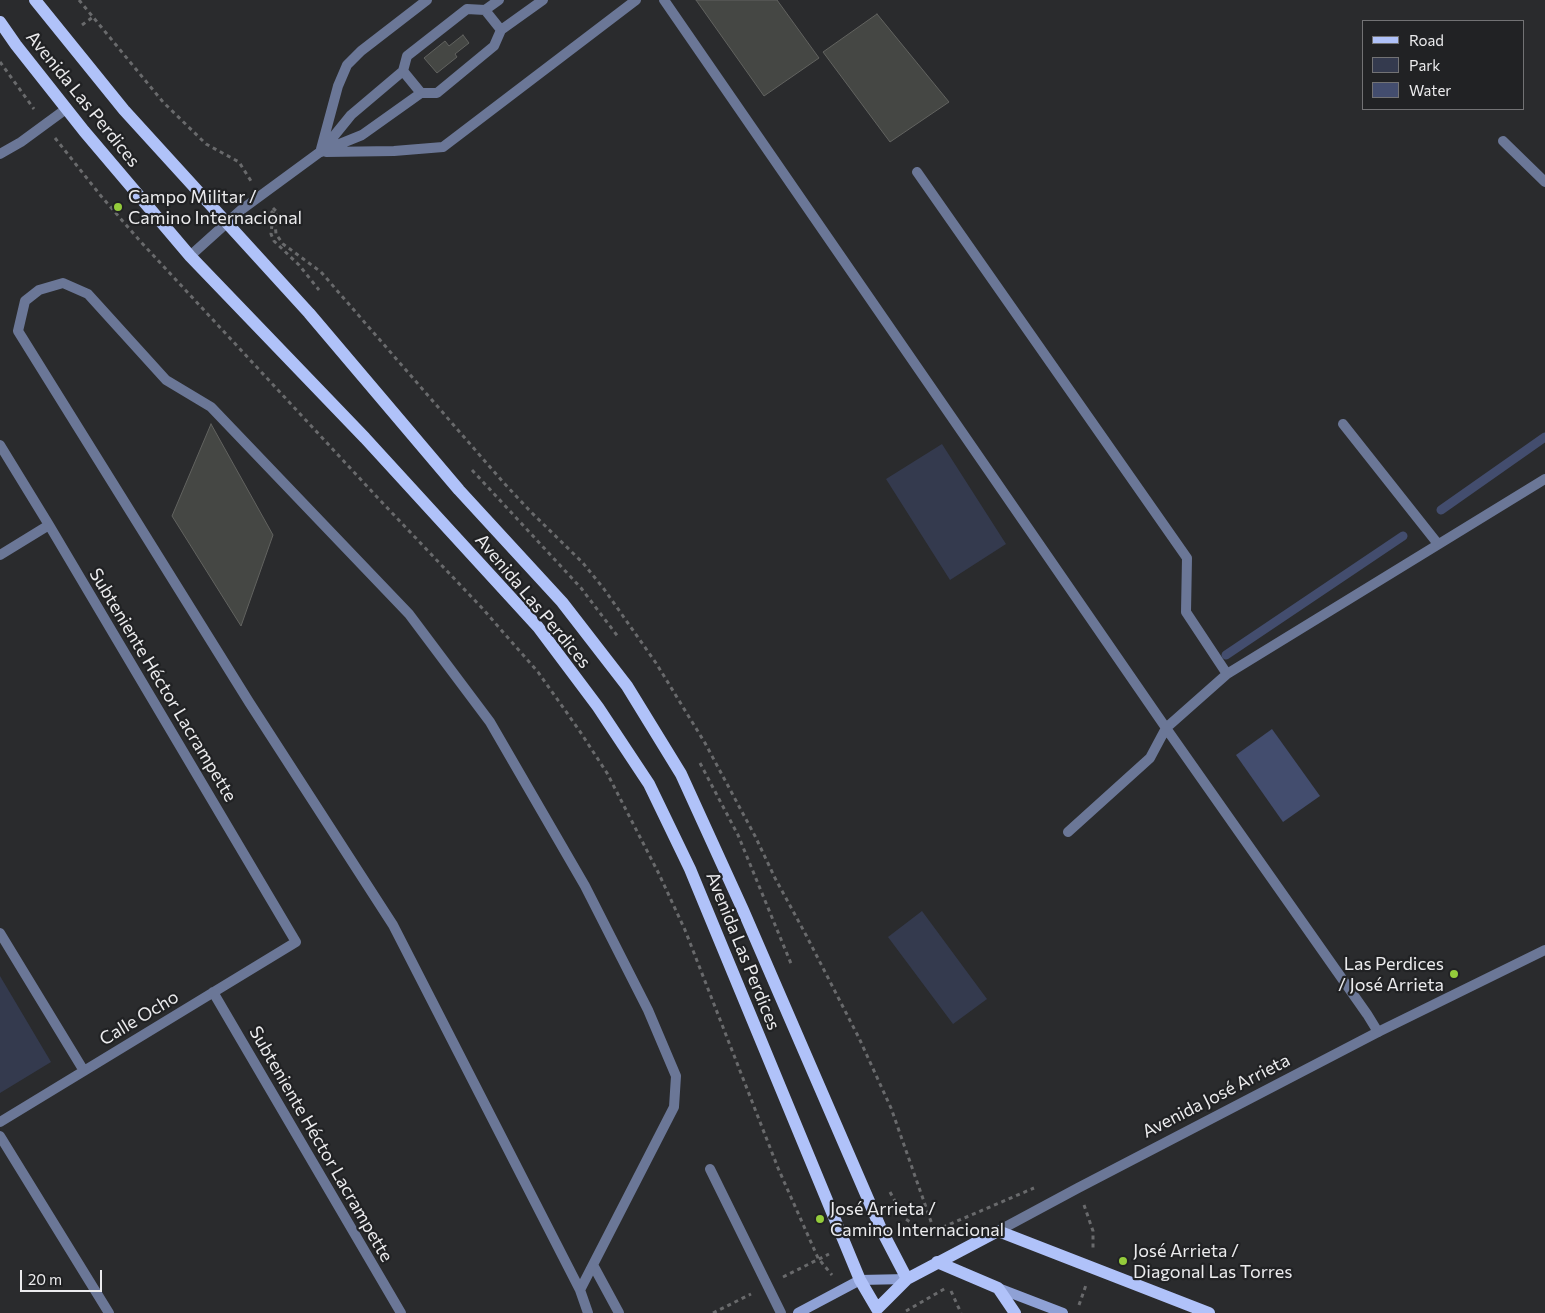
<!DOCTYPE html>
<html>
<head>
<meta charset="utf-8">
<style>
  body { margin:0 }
  #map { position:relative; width:1545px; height:1313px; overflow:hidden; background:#2a2b2d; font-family:Commissioner,sans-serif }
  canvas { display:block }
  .legend { position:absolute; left:1362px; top:20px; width:162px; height:90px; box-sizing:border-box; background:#212224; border:1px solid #727274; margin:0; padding:6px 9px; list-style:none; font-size:15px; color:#ebebed }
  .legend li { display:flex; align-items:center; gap:10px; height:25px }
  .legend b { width:25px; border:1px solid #727274 }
  .scale { position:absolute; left:20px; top:1270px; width:82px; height:22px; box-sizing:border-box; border:2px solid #ebebed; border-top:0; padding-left:6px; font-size:15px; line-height:18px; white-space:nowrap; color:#ebebed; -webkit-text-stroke:4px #212224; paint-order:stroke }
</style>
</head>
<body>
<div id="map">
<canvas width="1545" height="1313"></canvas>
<ul class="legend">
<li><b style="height:6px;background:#b0c2f9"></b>Road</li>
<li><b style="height:14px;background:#343a4e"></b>Park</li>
<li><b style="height:14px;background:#434d6e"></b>Water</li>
</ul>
<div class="scale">20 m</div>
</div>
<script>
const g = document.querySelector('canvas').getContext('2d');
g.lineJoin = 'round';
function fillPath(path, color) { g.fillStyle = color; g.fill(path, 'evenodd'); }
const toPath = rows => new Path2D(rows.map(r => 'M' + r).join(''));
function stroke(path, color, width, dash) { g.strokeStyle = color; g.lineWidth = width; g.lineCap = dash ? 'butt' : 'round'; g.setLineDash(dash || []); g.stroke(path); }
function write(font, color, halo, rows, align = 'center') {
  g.font = font + ' Commissioner,sans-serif'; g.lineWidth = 4.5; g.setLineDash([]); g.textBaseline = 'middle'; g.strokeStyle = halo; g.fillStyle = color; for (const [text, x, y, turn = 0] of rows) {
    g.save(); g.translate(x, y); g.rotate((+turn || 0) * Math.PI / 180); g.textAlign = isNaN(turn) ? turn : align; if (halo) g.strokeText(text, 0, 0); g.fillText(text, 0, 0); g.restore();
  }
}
fillPath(toPath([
  [942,444,1006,544,950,580,886,479],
  [922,911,987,999,953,1024,888,937],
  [0,976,51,1062,0,1093]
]), '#343a4e');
fillPath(toPath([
  [1272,729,1320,796,1283,822,1236,755]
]), '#434d6e');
stroke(toPath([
  [1441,510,1545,437],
  [1226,655,1403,536]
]), '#434d6e', 9);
const building = toPath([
  [696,0,777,0,819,58,764,96,696,0],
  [877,14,949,102,890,142,823,52,877,14],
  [463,35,469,43,455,54,457,57,437,73,424,58,445,41,449,46,463,35],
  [211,424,273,535,241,626,172,516,211,424]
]);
fillPath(building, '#454744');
stroke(building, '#626360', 1);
stroke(toPath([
  [79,0,163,102,206,144,239,162,251,181],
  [82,25,93,17],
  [0,62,34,109],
  [55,138,101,196,140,241,377,497,482,608,538,672,579,730,607,773,659,874,685,930,778,1168,818,1258,832,1275],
  [273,208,278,213,275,223,276,234,283,244,321,272,503,482,531,512,583,563,604,589,656,663,705,743,755,836,775,878,806,935,859,1038,891,1108,934,1230],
  [271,211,275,215,272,224,271,234,274,241,299,265,319,290],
  [472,470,581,588,619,638],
  [700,763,738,835,792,966],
  [890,1192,904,1218,918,1227,934,1231,1034,1188],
  [1084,1205,1093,1231,1093,1248],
  [783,1277,829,1254],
  [951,1291,961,1313],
  [1079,1305,1086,1285],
  [906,1311,946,1288],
  [713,1313,751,1294]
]), '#696a6c', 3, [4, 4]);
stroke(toPath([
  [664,0,1166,728,1150,758,1068,832],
  [485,10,501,30],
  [403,71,421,93],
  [1503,141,1545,182],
  [321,149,338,86,347,65,361,51,427,0],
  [321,152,351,115,403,71,407,56,467,9,485,10,499,0],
  [326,152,394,151,443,147,636,0],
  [0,154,21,142,66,109],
  [917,172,1187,558,1186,612,1227,674],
  [190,256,241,210,320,152,362,135,421,93,437,93,494,46,501,30,543,0],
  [1343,424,1438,544],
  [1378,1032,1367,1014,1166,728,1227,674,1545,479],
  [710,1169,781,1313],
  [593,1265,619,1313],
  [580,1290,674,1107,676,1076,648,1010,585,886,490,722,409,614,211,407,166,380,88,294,63,283,39,290,25,301,18,331,249,702,393,925,580,1290,588,1313]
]), '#6b7797', 10);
stroke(toPath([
  [0,445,49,525,296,942,0,1122],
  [0,555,49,525],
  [0,933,84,1071],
  [213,992,401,1313],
  [0,1136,109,1313]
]), '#6b7797', 10);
stroke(toPath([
  [998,1231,1078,1188,1378,1032,1545,950]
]), '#6b7797', 10);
stroke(toPath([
  [998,1288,1063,1313],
  [798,1313,860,1280,907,1279]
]), '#8fa1d5', 10);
stroke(toPath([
  [35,0,124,110,309,313,459,490,562,602,627,686,681,774,743,910,881,1229,907,1279],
  [0,22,16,45,84,131,190,256,365,438,538,627,598,707,649,784,690,869,860,1280,877,1309,907,1279,998,1231,1209,1313],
  [937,1262,998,1288,1015,1313]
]), '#b0c2f9', 12);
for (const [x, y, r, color] of [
  [118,207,5,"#94cc3b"],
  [1454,974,5,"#94cc3b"],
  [820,1219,5,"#94cc3b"],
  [1123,1261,5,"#94cc3b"]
]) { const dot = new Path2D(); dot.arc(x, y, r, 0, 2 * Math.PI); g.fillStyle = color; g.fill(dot); stroke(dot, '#212224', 2); }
write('18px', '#ebebed', '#212224', [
  ["Avenida Las Perdices",83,99,51],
  ["Avenida Las Perdices",533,601,50],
  ["Subteniente Héctor Lacrampette",163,685,59],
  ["Avenida Las Perdices",743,951,68],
  ["Calle Ocho",139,1018,-31],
  ["Avenida José Arrieta",1216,1096,-27],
  ["Subteniente Héctor Lacrampette",321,1144,60]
]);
write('18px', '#ebebed', '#212224', [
  ["Campo Militar /",128,197],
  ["Camino Internacional",128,218],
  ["Las Perdices",1444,964,"right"],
  ["/ José Arrieta",1444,985,"right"],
  ["José Arrieta /",830,1209],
  ["Camino Internacional",830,1230],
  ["José Arrieta /",1133,1251],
  ["Diagonal Las Torres",1133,1272]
], 'left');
</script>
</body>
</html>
